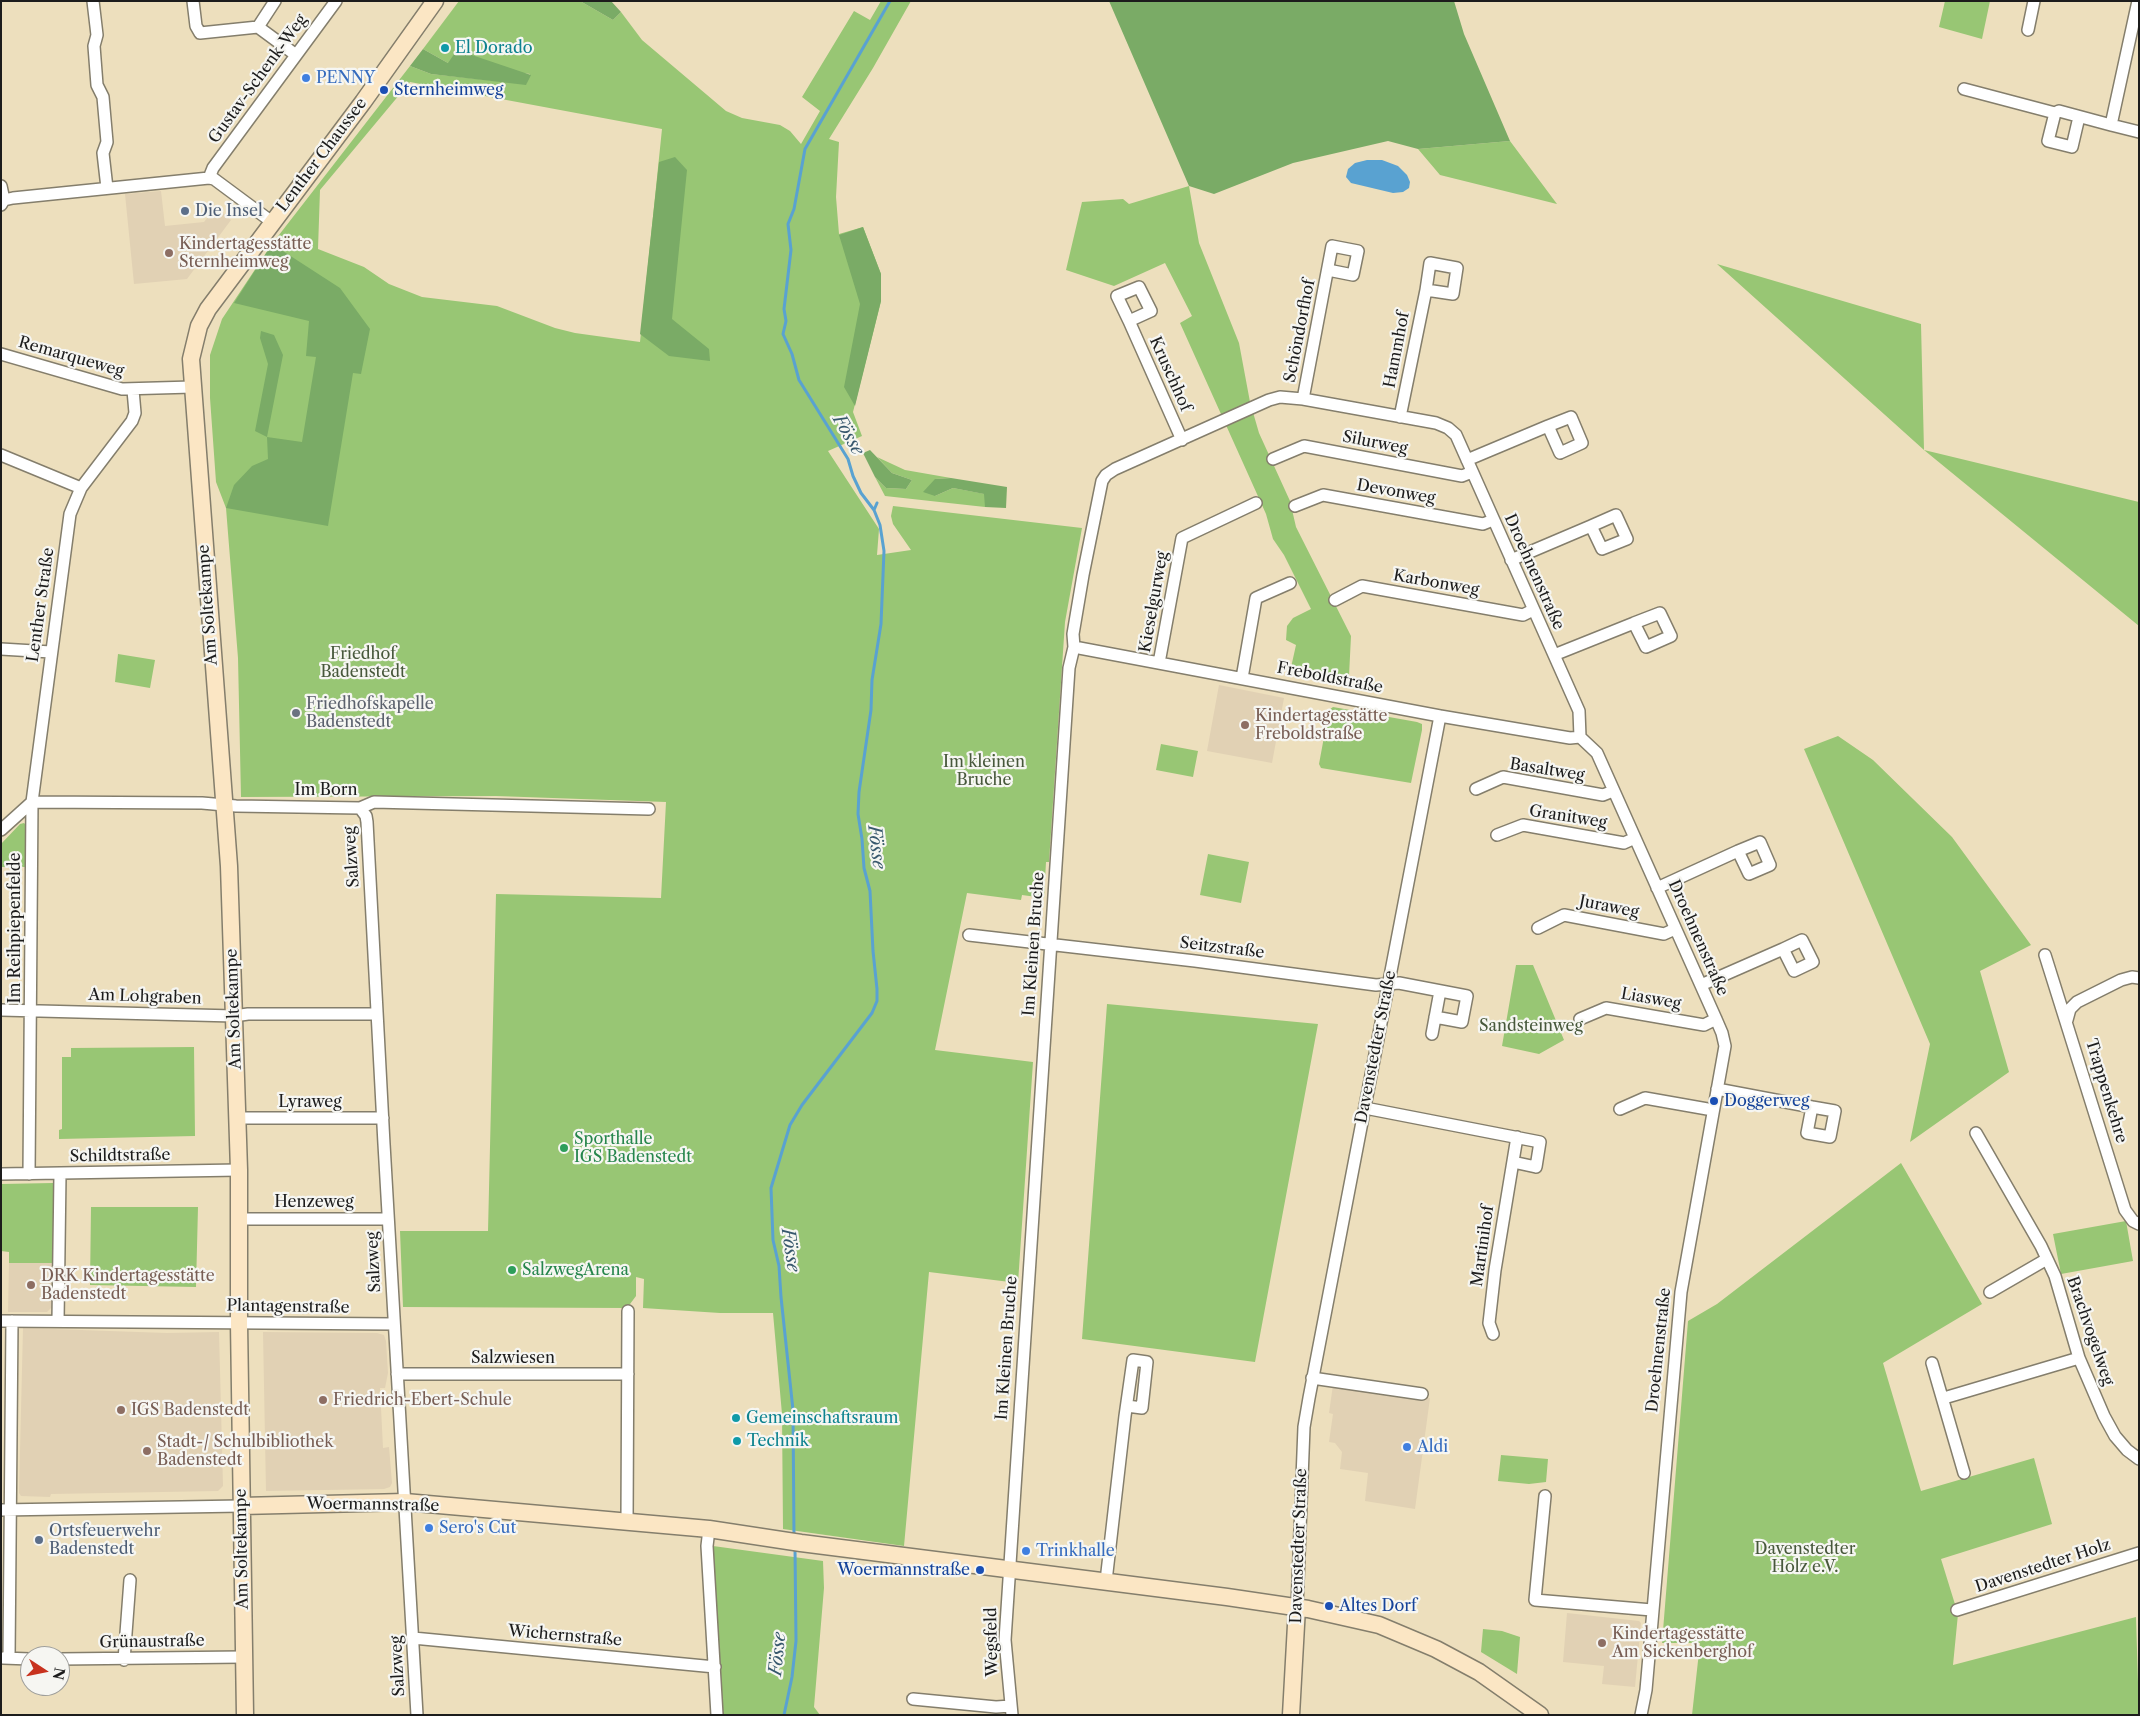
<!DOCTYPE html>
<html>
<head>
<meta charset="utf-8">
<style>
  body { margin:0 }
  #map { position:relative; width:2140px; height:1716px; overflow:hidden; background:#eddfbd; font-family:"Libre Caslon Text",serif }
  canvas { display:block }
  .frame { position:absolute; inset:0; border:2px solid #1c1c1c; pointer-events:none }
  .north { position:absolute; left:20px; top:1646px; width:50px; height:50px; box-sizing:border-box; background:#f6f6f2; border:1px solid #9f9f9c; border-radius:50%; rotate:101deg; font-size:14px; font-weight:700; line-height:20px; text-align:center; color:#1c1c1c }
  .north::after { content:''; display:block; margin:auto; width:18px; height:22px; background:#c8321e; clip-path:polygon(50% 0,100% 100%,50% 72%,0 100%) }
</style>
</head>
<body>
<div id="map">
<canvas width="2140" height="1716"></canvas>
<div class="frame"></div>
<div class="north">N</div>
</div>
<script>
const g = document.querySelector('canvas').getContext('2d');
g.lineJoin = 'round';
function fillPath(path, color) { g.fillStyle = color; g.fill(path, 'evenodd'); }
const toPath = rows => new Path2D(rows.map(r => 'M' + r).join(''));
function stroke(path, color, width, dash) { g.strokeStyle = color; g.lineWidth = width; g.lineCap = dash ? 'butt' : 'round'; g.setLineDash(dash || []); g.stroke(path); }
function write(font, color, halo, rows, align = 'center') {
  g.font = font + ' "Libre Caslon Text",serif'; g.lineWidth = 4.5; g.setLineDash([]); g.textBaseline = 'middle'; g.strokeStyle = halo; g.fillStyle = color; for (const [text, x, y, turn = 0] of rows) {
    g.save(); g.translate(x, y); g.rotate((+turn || 0) * Math.PI / 180); g.textAlign = isNaN(turn) ? turn : align; if (halo) g.strokeText(text, 0, 0); g.fillText(text, 0, 0); g.restore();
  }
}
fillPath(toPath([
  [161,191,165,226,204,222,216,207,231,220,187,279,134,284,125,194],
  [1219,685,1284,698,1272,763,1207,751],
  [9,1263,53,1263,52,1307,47,1312,8,1312],
  [23,1328,167,1333,219,1332,223,1486,218,1491,51,1494,50,1497,21,1496,19,1493],
  [263,1332,377,1333,384,1335,386,1341,388,1373,385,1388,380,1388,383,1448,389,1447,392,1483,390,1487,384,1489,266,1491],
  [1333,1385,1430,1398,1415,1509,1365,1501,1368,1473,1340,1469,1342,1452,1335,1443,1329,1442,1333,1414,1329,1413],
  [1567,1613,1639,1621,1641,1623,1635,1687,1602,1684,1604,1666,1563,1662]
]), '#e1d1b4');
fillPath(toPath([
  [459,1,580,1,613,20,621,12,642,40,726,111,742,118,780,125,790,131,801,144,820,111,802,97,854,11,870,20,881,1,911,1,873,68,829,139,839,142,836,197,839,234,863,227,881,274,881,301,853,412,862,436,828,451,879,529,877,555,911,550,893,524,891,516,893,506,1082,528,1065,622,1049,862,1046,862,1044,898,1022,895,1021,900,967,893,935,1050,1033,1062,1018,1283,929,1272,904,1546,783,1529,782,1414,773,1313,720,1313,643,1308,644,1279,636,1277,636,1296,627,1308,403,1307,400,1231,488,1231,496,894,661,898,666,802,496,796,241,797,238,658,226,508,216,482,210,398,210,355,222,319,272,244,410,66,431,74,526,84,530,74,448,63,423,49],
  [410,82,662,129,640,342,575,333,555,328,497,306,422,297,389,284,364,267,318,249,320,190],
  [1945,1,1990,1,1982,39,1939,27],
  [1510,141,1557,204,1440,175,1418,149],
  [1189,186,1199,243,1239,343,1250,402,1259,433,1290,501,1296,527,1351,636,1349,676,1323,678,1290,672,1296,645,1286,640,1287,626,1293,618,1311,609,1284,555,1273,539,1266,514,1180,323,1192,316,1165,263,1114,286,1066,270,1082,202,1123,199,1129,204],
  [1717,264,1921,324,1924,450,2139,502,2139,626,1924,450],
  [877,457,905,470,951,478,935,479,935,496,953,488,985,494,985,507,885,496,875,477,886,488,906,489,912,480,892,473],
  [118,654,155,660,150,688,115,682],
  [1333,707,1417,722,1422,724,1422,730,1411,783,1321,768,1319,764,1329,710],
  [1838,736,1873,760,1952,837,2031,945,1980,971,2009,1072,1910,1142,1930,1044,1804,749],
  [1161,744,1198,751,1193,777,1156,770],
  [24,823,27,826,26,867,1,867,1,844,20,824],
  [1208,854,1249,862,1241,903,1200,895],
  [1516,965,1533,965,1564,1040,1539,1054,1502,1046],
  [1107,1004,1318,1024,1255,1362,1082,1339],
  [194,1047,195,1136,59,1139,59,1130,62,1129,62,1057,71,1057,71,1048],
  [1901,1163,1982,1304,1883,1363,1921,1491,2034,1458,2052,1524,1941,1559,1958,1614,1953,1665,2136,1617,2139,1715,1692,1715,1700,1643,1662,1643,1688,1321,1717,1304],
  [53,1183,53,1263,9,1263,9,1252,1,1251,1,1184],
  [91,1207,198,1207,196,1287,90,1285],
  [2126,1221,2133,1261,2061,1274,2053,1234],
  [1501,1455,1548,1459,1546,1482,1529,1484,1498,1481],
  [713,1546,823,1561,824,1588,814,1707,820,1715,720,1715],
  [1483,1629,1502,1631,1520,1637,1517,1674,1481,1652]
]), '#98c674');
fillPath(toPath([
  [580,1,611,1,621,12,613,20],
  [1109,1,1454,1,1464,34,1510,141,1418,149,1388,141,1293,163,1214,194,1189,186],
  [423,49,448,63,457,50,531,75,526,85,431,74,410,66],
  [675,157,687,170,672,319,709,349,710,361,669,356,640,334,659,162],
  [863,227,881,274,881,301,855,406,844,387,860,304,839,235],
  [272,244,340,288,370,329,361,374,353,373,328,526,226,508,234,485,252,466,268,459,267,437,255,431,268,364,260,338,261,331,274,335,283,355,267,437,302,442,316,357,306,356,309,321,234,303],
  [870,450,892,473,912,480,906,489,886,488,875,477,863,453],
  [951,478,1007,487,1006,508,985,507,984,494,953,488,935,496,923,492,935,479]
]), '#7aab66');
fillPath(toPath([
  [1367,160,1382,160,1398,166,1407,175,1410,182,1409,188,1403,192,1393,193,1351,183,1346,177,1348,169,1355,163]
]), '#59a2d1');
stroke(toPath([
  [874,510,877,503],
  [794,1537,793,1410,781,1297,779,1266,773,1240,771,1188,790,1125,802,1105,872,1013,877,1001,877,989,873,951,870,891,864,868,862,839,858,814,859,792,871,710,872,680,881,624,884,551,880,525,874,510,861,493,853,476,848,459,799,380,792,354,783,334,786,321,784,309,791,250,788,224,794,209,805,149,890,1],
  [784,1715,792,1677,796,1641,795,1548]
]), '#59a2d1', 3);
const street = toPath([
  [93,1,97,35,94,46,97,85,103,97,107,142,103,153,107,188],
  [193,1,196,26,200,33,258,27,296,55],
  [258,27,275,1],
  [2028,30,2034,1],
  [1964,89,2055,113,2059,111,2111,125,2138,1],
  [2055,113,2048,141,2072,147,2079,117],
  [2111,125,2139,132],
  [209,178,213,168,336,1],
  [1,186,4,200],
  [1,205,4,200,13,198,209,178,214,179,272,222],
  [1129,321,1117,296,1139,287,1151,311,1129,321,1182,440],
  [1,354,122,389,192,387],
  [1303,399,1332,246,1358,251,1353,275,1328,270],
  [1400,417,1426,290,1453,294,1457,268,1430,263,1426,290],
  [1,455,81,488],
  [1273,459,1304,446,1462,476,1472,472],
  [1467,460,1548,426,1560,453,1582,443,1571,417,1548,426],
  [1295,506,1323,495,1483,524,1493,520],
  [1511,560,1591,526,1602,549,1627,539,1616,515,1591,526],
  [1335,600,1362,586,1523,615,1533,610],
  [1074,647,1440,716,1570,738,1580,737],
  [1,649,51,652],
  [1554,655,1634,623,1646,647,1671,636,1660,613,1634,623],
  [1159,663,1182,538,1256,503],
  [1242,678,1256,598,1290,583],
  [1580,737,1597,753,1716,1019,1722,1033,1725,1046,1681,1292,1646,1690,1641,1715],
  [1476,789,1503,777,1603,795,1613,791],
  [360,808,366,816,367,822,384,1144,417,1715],
  [1,830,32,802,70,514,81,488,132,421,135,413,133,390],
  [1497,835,1523,825,1624,843,1635,838],
  [1657,888,1738,851,1749,874,1770,865,1760,842,1738,851],
  [1538,928,1564,915,1664,934,1675,929],
  [969,935,1195,961,1376,985,1399,983,1467,996,1462,1022,1435,1017],
  [2045,955,2125,1210,2133,1221,2139,1224],
  [1701,985,1783,949,1794,971,1813,962,1802,940,1783,949],
  [1,1010,234,1016,248,1014,377,1014],
  [1580,1019,1606,1008,1704,1025,1716,1019],
  [2067,1020,2070,1009,2077,1002,2121,980,2132,977,2139,978],
  [1432,1034,1440,991],
  [1717,1089,1812,1107,1807,1133,1830,1137,1835,1111,1812,1107],
  [1365,1108,1540,1142,1536,1167,1513,1162],
  [1620,1109,1645,1098,1713,1110],
  [238,1118,383,1118],
  [1976,1133,2041,1246,2055,1276,2079,1358,2104,1416,2115,1436,2127,1450,2139,1459],
  [1,1174,239,1170],
  [29,1174,32,802,202,803,236,806,360,808,374,802,649,809],
  [240,1219,388,1219],
  [1990,1292,2047,1259],
  [1,1321,394,1324],
  [58,1321,60,1174],
  [1493,1334,1489,1323,1495,1270,1517,1137],
  [1932,1363,1964,1473],
  [397,1374,628,1374],
  [1312,1378,1422,1394],
  [1944,1398,2079,1358],
  [1545,1496,1535,1600,1652,1610],
  [1,1510,241,1506],
  [627,1522,628,1311],
  [709,1529,707,1546,717,1715],
  [1106,1581,1125,1416,1133,1360,1147,1362,1142,1408,1127,1406],
  [1297,1607,1304,1427,1309,1398,1440,716],
  [1957,1610,2139,1553],
  [413,1638,715,1667],
  [3,1658,30,1659],
  [9,1658,12,1321],
  [60,1659,243,1657],
  [124,1660,130,1580],
  [913,1699,996,1707,1011,1706],
  [1012,1715,1005,1640,1069,668,1074,647,1073,634,1083,575,1102,481,1106,475,1115,469,1269,400,1280,397,1303,399,1436,423,1448,428,1456,435,1579,711,1580,737]
]);
const secondary = toPath([
  [241,1506,405,1502,709,1529,801,1543,1227,1597,1308,1609,1379,1625,1436,1649,1479,1672,1540,1715],
  [245,1715,239,1323,239,1170,229,866,191,359,199,326,208,309,363,102,435,1],
  [1291,1715,1297,1607]
]);
stroke(street, '#847e6c', 14);
stroke(secondary, '#847e6c', 19);
stroke(street, '#fff', 11);
stroke(secondary, '#fbe6c4', 16);
for (const [x, y, r, color] of [
  [445,48,5,"#0f9aa8"],
  [306,78,5,"#3f7fe0"],
  [384,90,5,"#1a4fb4"],
  [185,211,5,"#5c6f8a"],
  [169,253,5,"#8d6e63"],
  [296,713,5,"#6b7280"],
  [1245,725,5,"#8d6e63"],
  [1714,1101,5,"#1a4fb4"],
  [564,1148,5,"#2e9e5b"],
  [512,1270,5,"#2e9e5b"],
  [31,1285,5,"#8d6e63"],
  [323,1400,5,"#8d6e63"],
  [121,1410,5,"#8d6e63"],
  [736,1418,5,"#0f9aa8"],
  [737,1441,5,"#0f9aa8"],
  [1407,1447,5,"#3f7fe0"],
  [147,1451,5,"#8d6e63"],
  [429,1528,5,"#3f7fe0"],
  [39,1540,5,"#5c6f8a"],
  [1026,1551,5,"#3f7fe0"],
  [980,1570,5,"#1a4fb4"],
  [1329,1606,5,"#1a4fb4"],
  [1602,1643,5,"#8d6e63"]
]) { const dot = new Path2D(); dot.arc(x, y, r, 0, 2 * Math.PI); g.fillStyle = color; g.fill(dot); stroke(dot, '#f6f6f2', 2); }
write('16px', '#0d838f', '#f6f6f2', [
  ["El Dorado",455,48],
  ["Gemeinschaftsraum",746,1418],
  ["Technik",747,1441]
], 'left');
write('16px', '#366cbe', '#f6f6f2', [
  ["PENNY",316,78],
  ["Aldi",1417,1447],
  ["Sero's Cut",439,1528],
  ["Trinkhalle",1036,1551]
], 'left');
write('16px', '#1c1c1c', '#f6f6f2', [
  ["Gustav-Schenk-Weg",258,79,-54],
  ["Lenther Chaussee",322,155,-53],
  ["Schöndorfhof",1300,331,-79],
  ["Hammhof",1397,350,-79],
  ["Remarqueweg",71,357,16],
  ["Kruschhof",1170,374,66],
  ["Silurweg",1375,443,11],
  ["Devonweg",1396,492,10],
  ["Droehnenstraße",1534,572,66],
  ["Karbonweg",1436,583,10],
  ["Kieselgurweg",1154,602,-80],
  ["Lenther Straße",41,605,-82],
  ["Am Soltekampe",208,605,-94],
  ["Freboldstraße",1330,678,11],
  ["Basaltweg",1547,770,9],
  ["Im Born",326,790],
  ["Granitweg",1568,817,9],
  ["Salzweg",352,857,-94],
  ["Juraweg",1609,907,11],
  ["Im Reihpiepenfelde",15,928,-90],
  ["Droehnenstraße",1698,938,66],
  ["Im Kleinen Bruche",1034,944,-86],
  ["Seitzstraße",1222,948,7],
  ["Am Lohgraben",145,997,2],
  ["Liasweg",1651,999,10],
  ["Am Soltekampe",234,1009,-92],
  ["Davenstedter Straße",1376,1047,-79],
  ["Trappenkehre",2106,1091,73],
  ["Lyraweg",310,1102],
  ["Schildtstraße",120,1156,-1],
  ["Henzeweg",314,1202],
  ["Martinihof",1483,1246,-82],
  ["Salzweg",374,1262,-93],
  ["Plantagenstraße",288,1307,1],
  ["Brachvogelweg",2090,1331,71],
  ["Im Kleinen Bruche",1007,1348,-86],
  ["Droehnenstraße",1659,1350,-84],
  ["Salzwiesen",513,1358],
  ["Woermannstraße",373,1505,1],
  ["Davenstedter Straße",1299,1546,-88],
  ["Am Soltekampe",242,1549,-91],
  ["Davenstedter Holz",2043,1566,-18],
  ["Wichernstraße",565,1636,5],
  ["Grünaustraße",152,1642,-1],
  ["Wegsfeld",992,1642,-91],
  ["Salzweg",398,1666,-93]
]);
write('16px', '#164399', '#f6f6f2', [
  ["Sternheimweg",394,90],
  ["Doggerweg",1724,1101],
  ["Woermannstraße",970,1570,"right"],
  ["Altes Dorf",1339,1606]
], 'left');
write('16px', '#4e5e75', '#f6f6f2', [
  ["Die Insel",195,211],
  ["Ortsfeuerwehr",49,1531],
  ["Badenstedt",49,1549]
], 'left');
write('16px', '#785e54', '#f6f6f2', [
  ["Kindertagesstätte",179,244],
  ["Sternheimweg",179,262],
  ["Kindertagesstätte",1255,716],
  ["Freboldstraße",1255,734],
  ["DRK Kindertagesstätte",41,1276],
  ["Badenstedt",41,1294],
  ["Friedrich-Ebert-Schule",333,1400],
  ["IGS Badenstedt",131,1410],
  ["Stadt-/ Schulbibliothek",157,1442],
  ["Badenstedt",157,1460],
  ["Kindertagesstätte",1612,1634],
  ["Am Sickenberghof",1612,1652]
], 'left');
write('16px', '#47583b', '#f6f6f2', [
  ["Friedhof",363,654],
  ["Badenstedt",363,672],
  ["Im kleinen",984,762],
  ["Bruche",984,780],
  ["Sandsteinweg",1531,1026],
  ["Davenstedter",1805,1549],
  ["Holz e.V.",1805,1567]
]);
write('16px', '#5b616d', '#f6f6f2', [
  ["Friedhofskapelle",306,704],
  ["Badenstedt",306,722]
], 'left');
write('16px', '#27864d', '#f6f6f2', [
  ["Sporthalle",574,1139],
  ["IGS Badenstedt",574,1157],
  ["SalzwegArena",522,1270]
], 'left');
write('italic 18px', '#37586d', '#f6f6f2', [
  ["Fösse",848,435,60],
  ["Fösse",876,847,83],
  ["Fösse",790,1250,82],
  ["Fösse",778,1654,-84]
]);
</script>
</body>
</html>
